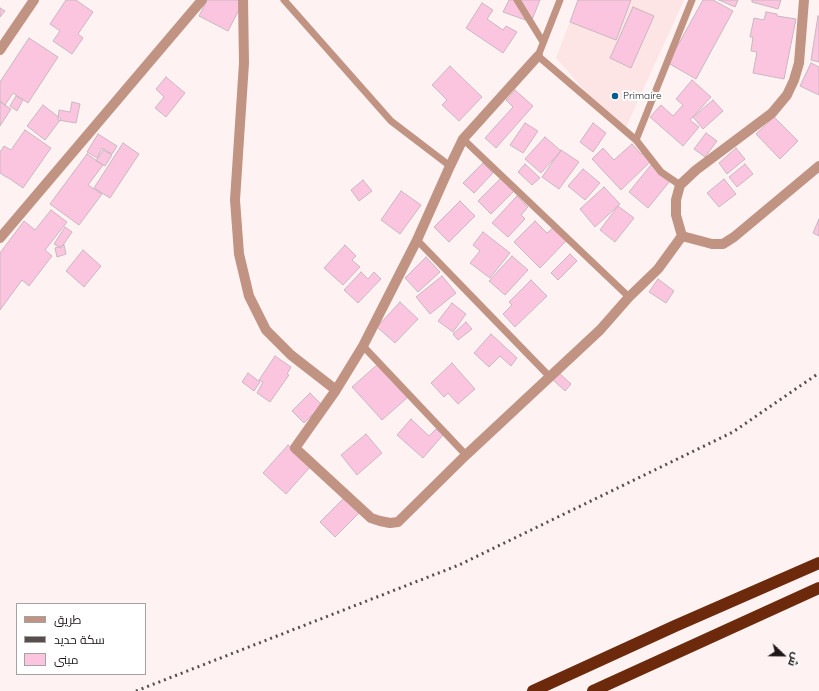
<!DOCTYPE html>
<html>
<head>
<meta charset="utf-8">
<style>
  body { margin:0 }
  #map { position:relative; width:819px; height:691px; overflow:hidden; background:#fff2f2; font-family:Quicksand,Cairo,sans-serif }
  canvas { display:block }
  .legend { position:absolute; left:16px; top:603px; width:130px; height:72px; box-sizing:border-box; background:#fff; border:1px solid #a5a2a2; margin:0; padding:5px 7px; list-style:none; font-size:12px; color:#1e1717 }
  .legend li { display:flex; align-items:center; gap:8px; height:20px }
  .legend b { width:20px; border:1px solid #a5a2a2 }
  .north { position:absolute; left:763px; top:635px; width:40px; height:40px; -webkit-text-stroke:3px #fff; paint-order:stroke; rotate:112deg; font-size:11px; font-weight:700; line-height:16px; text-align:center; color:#1e1717 }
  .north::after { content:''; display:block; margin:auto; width:14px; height:18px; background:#1e1717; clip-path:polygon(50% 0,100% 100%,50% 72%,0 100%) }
</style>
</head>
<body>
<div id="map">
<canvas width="819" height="691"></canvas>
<ul class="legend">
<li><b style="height:5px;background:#c09383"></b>طريق</li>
<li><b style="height:5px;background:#574e4e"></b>سكة حديد</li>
<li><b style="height:11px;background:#fbc5df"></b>مبنى</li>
</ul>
<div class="north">ش</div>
</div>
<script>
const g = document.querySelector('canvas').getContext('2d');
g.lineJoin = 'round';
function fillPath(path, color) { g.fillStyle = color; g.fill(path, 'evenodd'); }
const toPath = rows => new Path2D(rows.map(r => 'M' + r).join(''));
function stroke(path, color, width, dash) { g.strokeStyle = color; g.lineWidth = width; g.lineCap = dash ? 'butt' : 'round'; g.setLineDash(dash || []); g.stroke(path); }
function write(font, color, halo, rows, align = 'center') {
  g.font = font + ' Quicksand,sans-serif'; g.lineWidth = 4; g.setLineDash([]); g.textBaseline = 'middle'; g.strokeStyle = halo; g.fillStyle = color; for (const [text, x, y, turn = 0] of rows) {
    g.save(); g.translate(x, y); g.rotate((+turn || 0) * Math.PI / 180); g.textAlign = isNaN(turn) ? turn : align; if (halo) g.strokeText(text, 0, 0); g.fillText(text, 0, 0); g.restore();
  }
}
fillPath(toPath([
  [578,0,684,0,623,134,556,58]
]), '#fde5e6');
const building = toPath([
  [66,0,76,0,93,12,78,34,83,38,72,54,53,41,60,31,50,24,66,0],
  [207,0,239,0,243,2,228,31,199,16,207,0],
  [509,0,540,0,531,22,503,12,509,0],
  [578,0,631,0,616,40,570,22,578,0],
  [703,0,713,0,733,11,696,79,668,63,703,0],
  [719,0,738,0,735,7,719,0],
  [752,0,781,0,778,9,752,2,752,0],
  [482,3,493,10,487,19,503,30,506,26,517,32,503,53,466,28,482,3],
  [633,7,654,16,631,68,610,58,633,7],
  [0,8,5,11,0,17,0,8],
  [766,12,777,14,777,16,796,19,784,79,753,73,757,52,751,51,753,37,750,37,754,18,764,20,766,12],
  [818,16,819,16,819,62,811,60,818,16],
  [29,38,58,57,28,103,13,93,5,105,0,101,0,82,29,38],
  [811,63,819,67,819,95,800,86,811,63],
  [450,66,482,97,459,121,442,105,447,100,432,85,450,66],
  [166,77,185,93,166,117,155,108,164,97,156,89,166,77],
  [692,80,711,97,690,120,699,127,683,146,650,117,661,105,673,116,683,105,676,99,692,80],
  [515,90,533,106,496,148,485,138,513,107,506,100,515,90],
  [16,96,23,100,17,111,10,106,16,96],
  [713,100,723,111,703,129,693,117,713,100],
  [0,102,11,109,0,126,0,102],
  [72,102,80,104,76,123,58,120,59,110,70,112,72,102],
  [43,105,61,119,45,140,27,126,43,105],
  [774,117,798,141,780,159,756,134,774,117],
  [525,123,538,131,523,153,510,145,525,123],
  [593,123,606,133,593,152,580,142,593,123],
  [25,130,51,148,23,188,7,177,6,177,0,173,0,152,4,146,11,150,25,130],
  [706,133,717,141,705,157,694,149,706,133],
  [98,134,117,146,112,154,102,148,97,158,87,152,98,134],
  [545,137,561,151,541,173,525,159,545,137],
  [123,143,139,154,110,198,94,188,123,143],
  [632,144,641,154,643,153,651,161,621,190,592,159,603,148,614,160,632,144],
  [736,148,745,159,727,174,719,163,736,148],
  [103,150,112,155,105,166,96,161,103,150],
  [561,150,579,162,559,189,542,177,561,150],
  [87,154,103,165,88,185,102,194,79,225,50,204,87,154],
  [483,163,493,173,474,193,463,183,483,163],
  [525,164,540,178,532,185,518,172,525,164],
  [745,164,753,174,737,187,729,177,745,164],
  [651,165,670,181,648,208,629,192,651,165],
  [583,169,600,183,585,200,568,186,583,169],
  [501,178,514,191,491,214,478,201,501,178],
  [724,179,736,194,719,207,707,193,724,179],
  [363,180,372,191,359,201,351,190,363,180],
  [604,187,620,204,595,227,580,209,604,187],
  [401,191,421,205,400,234,381,220,401,191],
  [517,196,528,207,521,215,525,219,508,237,492,223,517,196],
  [460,201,475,216,449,242,434,227,460,201],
  [618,206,634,218,615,242,600,230,618,206],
  [51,210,67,222,45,250,52,256,29,286,22,280,0,310,0,253,24,221,35,230,51,210],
  [819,219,819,236,813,233,819,219],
  [535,221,547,233,554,227,567,240,540,268,514,242,535,221],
  [65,227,72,232,61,248,54,244,65,227],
  [483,232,510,253,490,278,470,263,480,251,473,245,483,232],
  [64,245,66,254,57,257,55,248,64,245],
  [345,245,356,256,352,260,360,267,343,285,324,268,345,245],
  [83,250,101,266,84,287,66,271,83,250],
  [570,254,577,261,558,280,551,273,570,254],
  [512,256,528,270,505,295,489,281,512,256],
  [426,257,440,272,418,292,405,278,426,257],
  [361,272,368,279,374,272,381,279,358,303,344,290,361,272],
  [442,276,456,293,430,314,416,297,442,276],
  [658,279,674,291,666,303,649,292,658,279],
  [531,280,547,296,515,327,503,314,512,305,509,302,531,280],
  [400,302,418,319,395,343,377,327,400,302],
  [452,303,466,314,453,332,438,321,452,303],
  [466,322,472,329,458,340,453,334,466,322],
  [491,334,517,358,511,366,500,356,489,367,474,353,491,334],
  [275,356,291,367,287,374,289,375,270,402,257,393,263,382,259,380,275,356],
  [452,363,475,389,458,404,448,393,444,397,431,383,452,363],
  [378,364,408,397,382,420,352,387,378,364],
  [557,371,571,384,565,391,551,378,557,371],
  [248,373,260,382,254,391,242,382,248,373],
  [310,393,322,405,304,423,292,411,310,393],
  [411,419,429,436,436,429,443,435,423,458,397,435,411,419],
  [366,434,382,453,357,475,341,455,366,434],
  [288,445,311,466,286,494,263,473,288,445],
  [346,496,361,511,335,537,320,522,346,496]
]);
fillPath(building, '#fbc5df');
stroke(building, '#c9b7c0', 1);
stroke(toPath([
  [284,0,391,121,450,166],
  [517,0,543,42],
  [560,0,538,56,636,140,661,172,680,185],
  [463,139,629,297],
  [636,140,692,0],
  [417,240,549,376],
  [363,346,466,455]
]), '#c09383', 7);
stroke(toPath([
  [243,0,244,63,235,200,239,254,249,296,266,330,291,355,336,390],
  [0,50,34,0],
  [538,56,463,139,450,166,417,240,363,346,336,390,295,448,371,518,380,521,390,523,398,522,466,455,600,330,629,297,658,269,682,236,712,244,723,244,734,237,819,166],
  [682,236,676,215,676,200,680,185,696,170,772,113,787,95,794,80,799,63,804,0],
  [0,238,202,0]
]), '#c09383', 10);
stroke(toPath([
  [533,691,675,626,819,563],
  [593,691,819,588]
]), '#6c290c', 12);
stroke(toPath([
  [136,691,459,565,733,432,819,373]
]), '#574e4e', 3, [2, 4]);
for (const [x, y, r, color] of [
  [615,96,4,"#025d8e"]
]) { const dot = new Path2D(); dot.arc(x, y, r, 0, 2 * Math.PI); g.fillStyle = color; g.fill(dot); stroke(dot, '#fff', 1.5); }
write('10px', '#1e1717', '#fff', [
  ["Primaire",623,96]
], 'left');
</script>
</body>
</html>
